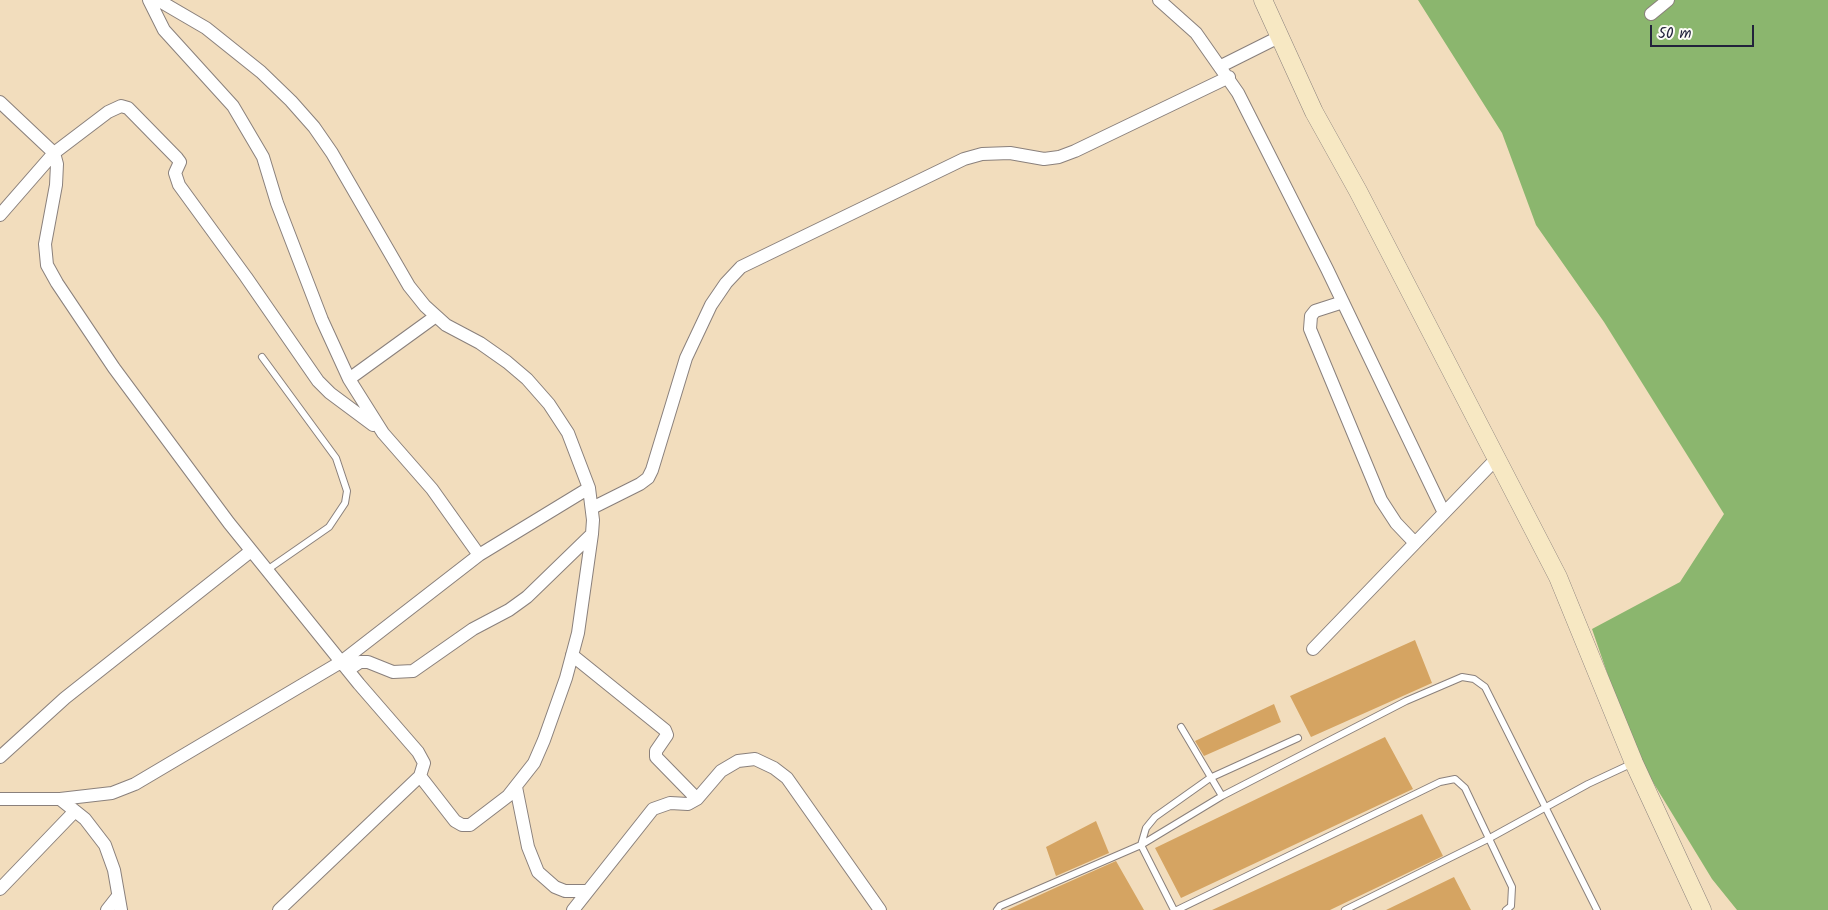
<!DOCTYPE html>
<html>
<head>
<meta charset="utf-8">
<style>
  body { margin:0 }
  #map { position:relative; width:1828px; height:910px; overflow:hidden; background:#f2ddbd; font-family:Kalam,sans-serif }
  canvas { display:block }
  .scale { position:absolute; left:1650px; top:25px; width:104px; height:22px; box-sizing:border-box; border:2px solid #22223b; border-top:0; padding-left:6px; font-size:15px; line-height:18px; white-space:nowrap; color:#22223b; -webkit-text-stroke:4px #fdfcf7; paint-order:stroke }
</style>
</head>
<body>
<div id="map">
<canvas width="1828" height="910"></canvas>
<div class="scale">50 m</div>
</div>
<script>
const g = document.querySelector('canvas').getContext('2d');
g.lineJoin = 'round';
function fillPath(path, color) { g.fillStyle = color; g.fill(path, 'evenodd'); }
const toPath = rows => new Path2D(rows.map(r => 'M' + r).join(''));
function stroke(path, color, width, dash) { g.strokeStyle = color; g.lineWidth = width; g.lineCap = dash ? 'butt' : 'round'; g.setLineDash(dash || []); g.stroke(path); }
fillPath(toPath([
  [1418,0,1828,0,1828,910,1737,910,1712,879,1634,751,1592,629,1680,582,1724,514,1604,322,1536,225,1502,133]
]), '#8bb66e');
fillPath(toPath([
  [1415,640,1432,683,1311,737,1290,696],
  [1274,704,1281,722,1204,756,1195,741],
  [1385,737,1413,789,1181,898,1155,848],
  [1422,814,1443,856,1330,910,1212,910],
  [1096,821,1109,853,1056,876,1046,847],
  [1116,861,1144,910,1007,910,1055,888],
  [1454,877,1471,910,1386,910]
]), '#d5a462');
const lane = toPath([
  [262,357,336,458,347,491,345,503,329,527,267,570],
  [1181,727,1222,796],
  [997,910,1000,906,1141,845,1222,796,1406,701,1462,677,1474,679,1485,687,1597,910],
  [1174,910,1141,845,1146,828,1155,817,1210,778,1298,738],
  [1177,910,1440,782,1455,779,1465,788,1512,887,1511,906,1506,910],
  [1345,910,1488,839,1588,784,1633,763]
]);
const street = toPath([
  [149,0,164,30,233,106,263,157,277,203,322,320,349,379,383,433,432,489,479,555],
  [158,0,206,28,261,72,291,101,314,127,332,153,409,286,425,306,446,325,480,343,507,362,527,379,549,404,568,433,589,488,593,520,592,534,578,633,566,678,544,740,534,763,508,796,470,825,462,825,455,821,420,776],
  [1159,0,1196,33,1238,93,1327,269,1444,513],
  [1651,14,1668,0],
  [1221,66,1279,37],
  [0,102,54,153,57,164,56,185,45,244,47,265,57,283,114,368,229,523,359,684,418,752,424,763,420,776,279,910],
  [0,215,54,153,108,112,121,106,128,108,177,158,180,162,175,173,179,185,246,277,318,381,330,393,373,425],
  [1343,302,1315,311,1311,316,1310,329,1381,500,1396,523,1415,543],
  [349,379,436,316],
  [592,508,640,484,648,478,652,470,686,358,711,305,726,283,741,267,964,159,982,154,1010,153,1044,159,1059,157,1075,151,1229,77],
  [1313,649,1498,457],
  [572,655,665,730,667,735,656,751,656,757,697,799],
  [348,670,360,662,368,662,393,672,413,671,473,629,509,610,527,597,592,534],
  [0,757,65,698,251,551],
  [516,787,528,847,538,872,555,887,565,891,588,891],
  [0,799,60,799,112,793,135,784,341,662,479,555,589,488],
  [60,799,85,819,105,845,114,870,121,910],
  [0,889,75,811],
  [107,910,118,896],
  [573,910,653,809,670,803,688,804,697,799,721,771,738,761,755,759,774,768,787,778,880,910]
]);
const secondary = toPath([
  [1263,0,1314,112,1358,191,1558,577,1634,763,1702,910]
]);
stroke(lane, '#8a807c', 8);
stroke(street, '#8a807c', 14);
stroke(secondary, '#8a807c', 19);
stroke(lane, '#fff', 6);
stroke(street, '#fff', 12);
stroke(secondary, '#f7e8c3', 18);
</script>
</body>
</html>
